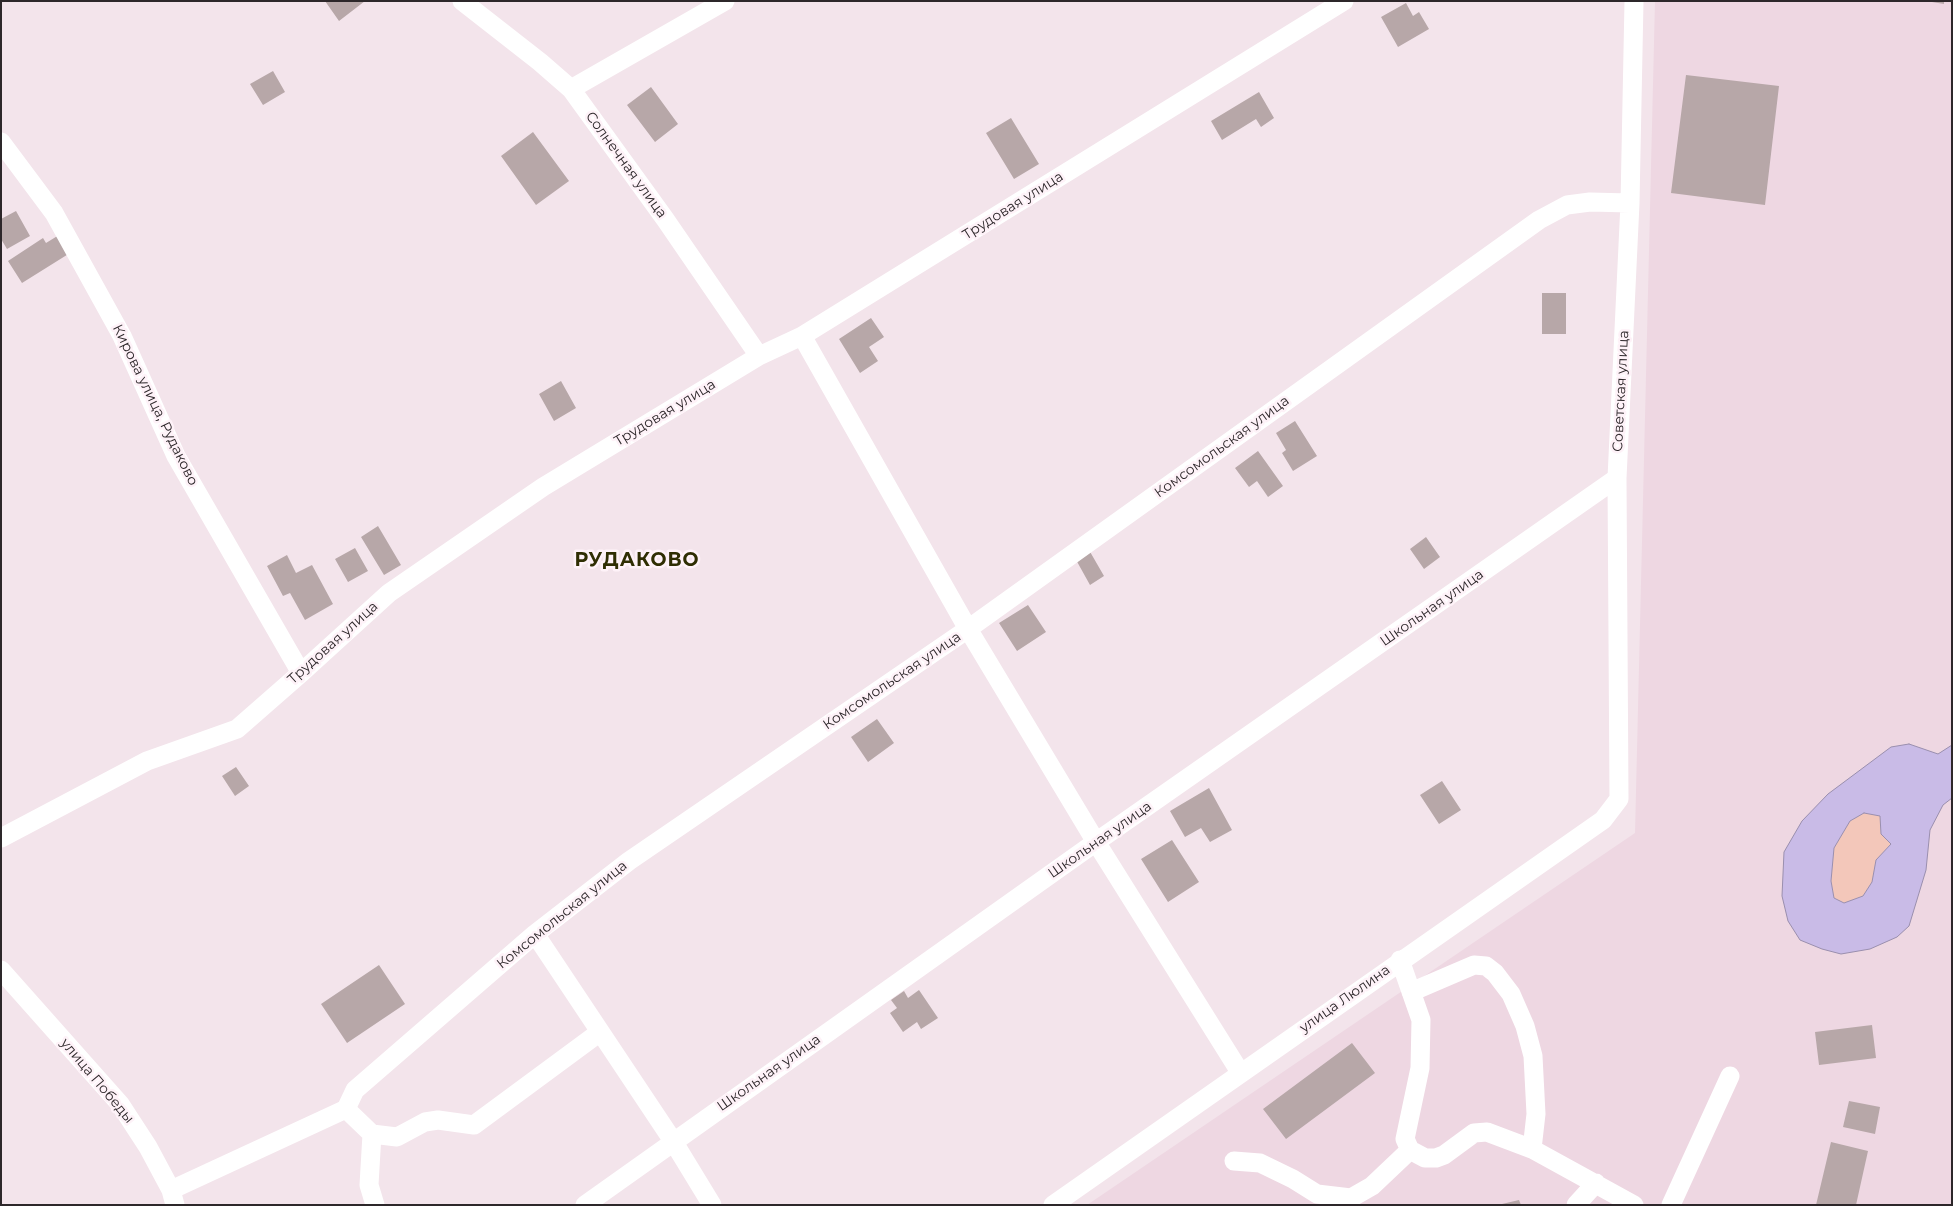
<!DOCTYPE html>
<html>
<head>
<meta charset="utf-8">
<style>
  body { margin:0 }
  #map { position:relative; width:1953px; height:1206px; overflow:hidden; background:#f3e4eb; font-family:Montserrat,sans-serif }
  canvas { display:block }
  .frame { position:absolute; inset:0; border:2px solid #2d272a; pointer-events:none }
</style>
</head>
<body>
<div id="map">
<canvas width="1953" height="1206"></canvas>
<div class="frame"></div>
</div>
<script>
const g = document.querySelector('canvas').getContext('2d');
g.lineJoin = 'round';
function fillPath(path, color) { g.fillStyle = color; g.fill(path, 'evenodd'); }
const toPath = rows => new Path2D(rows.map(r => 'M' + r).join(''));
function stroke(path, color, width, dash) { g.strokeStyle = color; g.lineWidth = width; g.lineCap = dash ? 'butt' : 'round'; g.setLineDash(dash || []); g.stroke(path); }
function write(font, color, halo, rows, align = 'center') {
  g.font = font + ' Montserrat,sans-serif'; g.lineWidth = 5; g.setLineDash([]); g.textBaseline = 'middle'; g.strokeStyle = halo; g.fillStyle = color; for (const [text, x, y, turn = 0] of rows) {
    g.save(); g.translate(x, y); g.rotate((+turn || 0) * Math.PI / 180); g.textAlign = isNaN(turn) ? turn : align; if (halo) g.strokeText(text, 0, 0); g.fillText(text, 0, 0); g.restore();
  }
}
fillPath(toPath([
  [1655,1,1952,1,1952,1205,1087,1205,1635,833]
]), '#eed7e2');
fillPath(toPath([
  [1864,813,1880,816,1881,834,1891,844,1876,860,1872,882,1863,896,1844,903,1834,898,1831,881,1834,848,1850,821]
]), '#f3c7ba');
const water = toPath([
  [1909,744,1938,754,1952,745,1952,798,1943,805,1930,830,1926,870,1909,926,1897,937,1870,949,1841,954,1822,949,1800,940,1788,921,1782,896,1784,852,1802,821,1828,794,1891,747,1909,744],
  [1864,813,1880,816,1881,834,1891,844,1876,860,1872,882,1863,896,1844,903,1834,898,1831,881,1834,848,1850,821,1864,813]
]);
fillPath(water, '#c9bbe7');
stroke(water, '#9a8fae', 1);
fillPath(toPath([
  [325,1,365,1,339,21],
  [1926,1,1944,1,1944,4],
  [1406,3,1413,16,1419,12,1429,29,1398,47,1381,17],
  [273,71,285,92,263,105,250,84],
  [1686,75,1779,86,1765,205,1671,193],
  [651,87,678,124,655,142,627,105],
  [1259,92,1274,118,1261,127,1256,119,1222,140,1211,121],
  [1011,118,1039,164,1014,179,986,133],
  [533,132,569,181,536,205,501,156],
  [16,211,30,236,7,249,1,239,1,219],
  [59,235,70,253,22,283,8,261,43,238,46,243],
  [1542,293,1566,293,1566,334,1542,334],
  [871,318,884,337,869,347,878,361,860,373,839,339],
  [561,381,576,408,554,421,539,394],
  [1295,421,1317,456,1293,471,1282,453,1286,450,1276,433],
  [1258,451,1283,486,1268,497,1257,481,1249,487,1235,468],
  [378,526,401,565,384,575,361,537],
  [1426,537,1440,557,1424,569,1410,549],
  [355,548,368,571,348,582,335,559],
  [1089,550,1104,576,1090,585,1075,558],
  [287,555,296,573,312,565,333,604,305,620,290,593,283,596,267,566],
  [1028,605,1046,632,1017,651,999,623],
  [877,719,894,743,868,762,851,737],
  [236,767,249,786,235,796,222,776],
  [1442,781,1461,810,1439,824,1420,795],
  [1209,788,1232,830,1210,842,1201,828,1185,837,1170,811],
  [1172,840,1199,882,1168,902,1141,859],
  [379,965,405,1004,347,1043,321,1004],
  [919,990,938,1018,921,1029,917,1022,903,1032,890,1013,897,1008,891,1000,904,991,908,998],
  [1872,1025,1876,1058,1819,1065,1815,1032],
  [1352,1043,1375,1073,1286,1139,1263,1109],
  [1849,1101,1880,1107,1875,1134,1843,1127],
  [1831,1142,1868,1151,1856,1205,1816,1205],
  [1519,1200,1521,1205,1502,1205,1502,1204]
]), '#b7a7a8');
stroke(toPath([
  [462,1,540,62,571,89,665,219,759,356],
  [571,89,725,1],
  [1,142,54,213,122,336,176,456,301,673],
  [802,336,968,629,1096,842,1240,1072],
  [1,838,147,761,237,729,301,673,389,593,543,487,759,356,802,336,1344,1],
  [535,934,673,1141,712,1205],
  [1400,960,1421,1020,1420,1068,1405,1139,1410,1150,1425,1158,1436,1158,1444,1155,1474,1133,1487,1132,1532,1149,1634,1205],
  [1,970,120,1104,148,1147,171,1190,175,1205],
  [1411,992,1474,965,1486,966,1495,973,1511,994,1525,1026,1533,1056,1536,1114,1532,1149],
  [346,1109,372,1134,369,1185,375,1205],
  [372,1134,397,1137,425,1122,438,1120,474,1125,600,1032],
  [1234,1161,1260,1163,1293,1179,1317,1194,1351,1198,1372,1186,1410,1150],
  [171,1190,346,1109,355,1090,535,934,629,861,968,629,1539,220,1567,205,1590,202,1630,203],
  [585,1205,1096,842,1617,478],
  [1053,1205,1603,820,1619,799,1617,478,1630,203,1634,1],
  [1576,1205,1596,1183],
  [1671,1205,1730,1076]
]), '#fff', 19);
write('14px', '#2d272a', '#fef2f8', [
  ["Солнечная улица",626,165,54],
  ["Трудовая улица",1013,206,-32],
  ["Советская улица",1621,391,-87],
  ["Кирова улица, Рудаково",155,405,64],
  ["Трудовая улица",665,413,-31],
  ["Комсомольская улица",1222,447,-36],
  ["Школьная улица",1432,608,-35],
  ["Трудовая улица",333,643,-42],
  ["Комсомольская улица",892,681,-34],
  ["Школьная улица",1100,840,-35],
  ["Комсомольская улица",562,915,-39],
  ["улица Люлина",1345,999,-35],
  ["Школьная улица",769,1073,-35],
  ["улица Победы",97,1081,50]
]);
g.letterSpacing = '1px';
write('bold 19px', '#2f2e03', '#fef2f8', [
  ["РУДАКОВО",637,560]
]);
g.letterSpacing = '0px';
</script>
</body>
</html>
